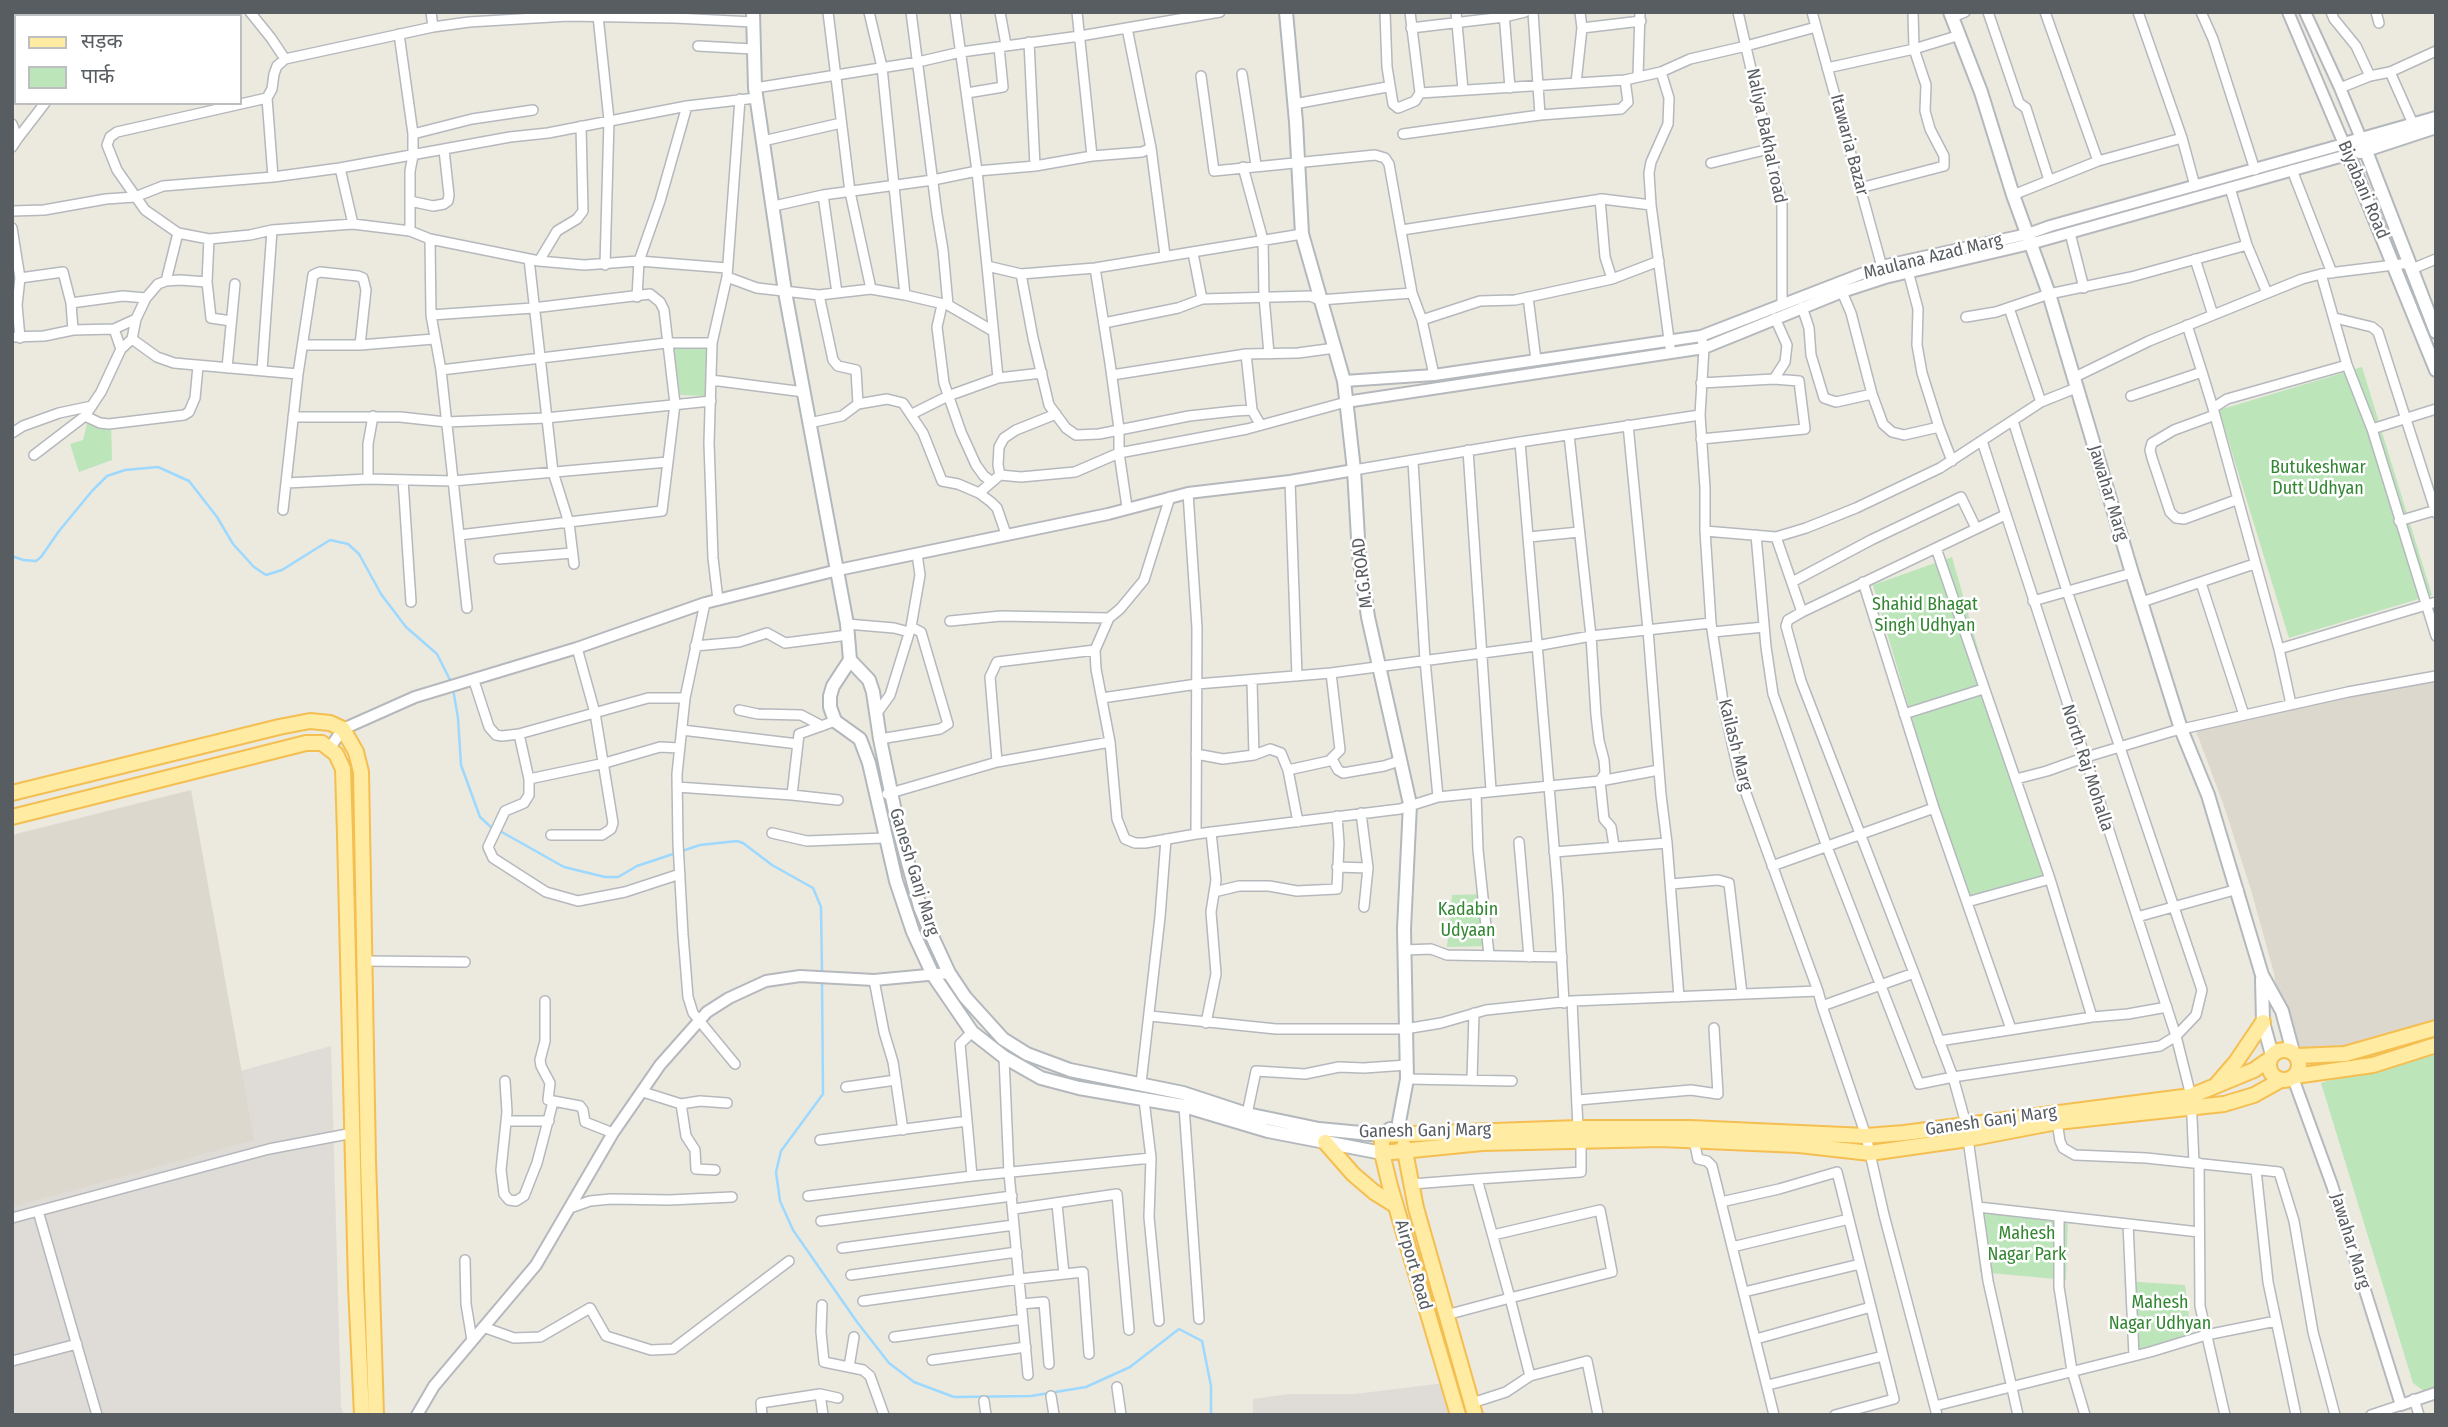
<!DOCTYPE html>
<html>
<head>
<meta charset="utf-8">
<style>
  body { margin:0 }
  #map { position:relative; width:2448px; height:1427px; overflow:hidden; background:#ece9df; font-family:"Fira Sans Condensed","Noto Sans Devanagari",sans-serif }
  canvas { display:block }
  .frame { position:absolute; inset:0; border:14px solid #585d61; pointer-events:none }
  .legend { position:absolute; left:14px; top:14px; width:228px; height:91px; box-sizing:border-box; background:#fff; border:2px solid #bcbec0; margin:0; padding:9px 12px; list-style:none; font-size:21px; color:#585d61 }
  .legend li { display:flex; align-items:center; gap:14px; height:35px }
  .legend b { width:35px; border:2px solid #bcbec0 }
</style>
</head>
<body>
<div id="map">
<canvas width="2448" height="1427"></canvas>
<div class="frame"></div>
<ul class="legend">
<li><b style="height:9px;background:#ffeba2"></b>सड़क</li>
<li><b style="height:19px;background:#bde5ba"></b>पार्क</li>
</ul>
</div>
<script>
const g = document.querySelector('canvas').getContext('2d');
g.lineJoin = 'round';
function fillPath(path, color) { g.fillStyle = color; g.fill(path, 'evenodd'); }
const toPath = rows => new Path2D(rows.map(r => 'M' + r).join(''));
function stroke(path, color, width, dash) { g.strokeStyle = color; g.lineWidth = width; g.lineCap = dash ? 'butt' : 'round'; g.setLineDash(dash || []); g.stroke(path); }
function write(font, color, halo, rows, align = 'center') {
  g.font = font + ' "Fira Sans Condensed",sans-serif'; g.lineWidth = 5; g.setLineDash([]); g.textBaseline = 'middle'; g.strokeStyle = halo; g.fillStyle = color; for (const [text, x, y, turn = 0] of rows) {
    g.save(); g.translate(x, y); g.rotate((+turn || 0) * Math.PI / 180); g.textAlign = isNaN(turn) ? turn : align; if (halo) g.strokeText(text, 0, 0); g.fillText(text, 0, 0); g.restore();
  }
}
fillPath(toPath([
  [331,1046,341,1405,343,1415,12,1415,12,1134],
  [1445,1383,1454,1415,1253,1415,1253,1399,1289,1394,1355,1394]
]), '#dfdcd7');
fillPath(toPath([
  [2436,676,2436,1028,2345,1048,2329,1046,2299,1061,2287,1050,2274,973,2251,890,2223,803,2194,726],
  [191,790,254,1140,12,1207,12,835]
]), '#dcd8ce');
fillPath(toPath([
  [674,347,711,347,708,396,680,395],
  [2362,367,2432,595,2289,638,2219,410],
  [88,420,111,421,112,460,79,472,70,444,83,440],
  [1952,557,2044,881,1966,900,1937,803,1910,726,1914,725,1873,585],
  [1486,894,1488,946,1447,947,1452,895],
  [2436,1049,2436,1388,2424,1391,2413,1383,2321,1083],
  [1976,1206,2068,1217,2066,1280,1980,1272],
  [2124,1281,2185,1285,2192,1342,2138,1351]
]), '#bde5ba');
stroke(toPath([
  [12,556,23,560,36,561,41,557,59,531,92,491,107,476,125,470,158,467,189,481,217,517,233,544,254,567,266,575,282,570,330,540,348,544,359,554,381,594,406,627,437,654,451,682],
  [453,689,458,718,461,765,480,817,493,829],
  [500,831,564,867,605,877,618,877,637,866,700,845,737,841,743,843,772,865,813,888,821,907,822,972],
  [822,979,823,1094,781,1151,776,1172,780,1201,793,1230,857,1322,889,1363,914,1382,954,1397,1031,1396,1086,1387,1130,1367,1179,1329,1202,1341,1211,1386,1211,1415]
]), '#9dd9ff', 2.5);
const minor = toPath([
  [68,12,70,16],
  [125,12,126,16],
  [250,12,271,38,285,59],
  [431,12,433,27],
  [828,12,850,192,871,289],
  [869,12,882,67,905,295],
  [911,12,937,214,943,250,948,305],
  [955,12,977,171,987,266,1021,274,1095,268,1302,234],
  [1000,12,1006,45],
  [1077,12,1092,156],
  [1385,12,1387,67,1393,104,1398,108,1415,101,1420,93,1625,80,1661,72,1690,59,1746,46],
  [1410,12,1420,93],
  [1456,12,1463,90],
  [1533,12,1540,115],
  [1738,12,1782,205,1782,303],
  [1812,12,1885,278],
  [1988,12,2019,103,2026,108,2049,180],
  [2045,12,2098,161],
  [2138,12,2182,138,2195,186],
  [2201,12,2213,39,2255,170],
  [2331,12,2334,19,2356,46,2370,76],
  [2376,12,2379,23],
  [1504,13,1510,88],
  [149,16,155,12],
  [598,16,609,120,605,265],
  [1953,17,1965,12],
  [1127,28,1151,148,1165,255],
  [1411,28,1504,17,1525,12],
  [1582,28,1641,21],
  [399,34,413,134,413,156,410,171,410,231],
  [1029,42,1035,166],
  [698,46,753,49],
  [1746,46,1816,27],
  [1827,68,1914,49,1960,35],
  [1661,72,1669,98,1668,124,1651,162,1649,173,1651,205,1670,347],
  [2390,72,2414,126],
  [1242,74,1256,165],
  [1201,76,1214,171,1375,155,1385,158,1389,164,1412,293],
  [1638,76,1640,12],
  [1576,83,1582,28,1580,12],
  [755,88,918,62,961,52,1080,36,1220,12],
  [2340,88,2370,76,2390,72,2436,51],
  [967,93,1003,87,999,47],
  [267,98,273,177],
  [1294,104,1387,87,1390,89],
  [12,124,18,138,12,147],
  [413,134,472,119,533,110],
  [1403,134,1540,115,1621,109,1628,102,1625,80],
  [18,138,45,103],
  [763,141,841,123],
  [1711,163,1769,149],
  [1243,167,1263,240,1264,297,1269,354],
  [340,168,353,224],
  [2292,170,2332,273],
  [1860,188,1944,166,1944,156,1930,129,1925,111,1926,85,1914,49,1913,12],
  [2230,188,2247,245,2267,293],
  [823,195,837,293],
  [2013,195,2098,161,2182,138],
  [1600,199,1605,257,1612,279],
  [410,201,433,206,444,204,448,201,449,195,444,150],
  [774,206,823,195,933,180,977,171,1035,166,1092,156,1142,152,1151,148],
  [12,211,44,210,106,199,135,197,163,186,273,177,340,168,510,137,548,133,687,106,756,98],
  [12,228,20,278,17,305,20,338],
  [1402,230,1602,199,1651,205],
  [2070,233,2084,288],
  [209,239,207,282,211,318,231,321],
  [430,239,431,315,441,370,467,608],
  [1193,253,1202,299],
  [529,259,553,472,569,523,574,564],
  [2195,259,2213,315],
  [539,261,557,231,577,219,583,211,581,126],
  [987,266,998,378],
  [1907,267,1918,309,1917,345,1922,373,1939,427,1952,461],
  [727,268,639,261,584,265,539,261,430,239,410,231,353,224,272,230,250,235,209,239,178,233,145,210,117,170,107,145,110,137,117,132,267,98,272,89,274,74,277,66,285,59,433,27,469,22,568,16,675,18,753,22],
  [1095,268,1110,363,1119,429,1119,453,1127,507],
  [2412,269,2436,259],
  [1021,274,1033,338,1049,405,1066,428,1076,435,1099,434,1189,416,1235,411,1252,410,1260,424],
  [2321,274,2347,365,2372,429,2436,636],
  [727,277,757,288,819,295,871,289,905,295,948,305,993,331],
  [20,278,63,272,71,303,73,330],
  [166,281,178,233],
  [207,282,180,280,166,281,158,284,146,298,136,319,132,339,157,357,174,363,298,374],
  [1842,292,1851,313,1872,394,1883,424,1892,432,1904,435,1939,427],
  [819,295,833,360,838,366,856,370,858,404],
  [637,297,639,261,660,201,687,106],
  [1528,297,1536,360],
  [71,303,123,296,146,298],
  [942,305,937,327,944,383,961,432,976,465,984,476,991,481],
  [1802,307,1809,328,1811,355,1824,398,1836,402,1872,394],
  [2009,308,2041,402],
  [431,315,533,308,650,294,660,302,664,310,675,404,662,511,459,535],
  [1966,317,1996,312,2049,294,2131,277,2247,245],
  [2335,318,2372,327,2378,332,2436,513],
  [1422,320,1480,301,1515,300,1612,279,1659,261],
  [1104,323,1178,308,1202,299,1310,296,1320,300,1412,293,1422,320,1434,375],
  [2187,325,2202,372],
  [114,329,121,349],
  [1701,336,1704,348,1700,415,1705,488,1705,531,1711,623,1724,708,1739,774,1818,991,1822,1006,1866,1136,1884,1215,1937,1415],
  [12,337,44,336,73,330,114,329,136,319],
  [303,345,360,345,434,339],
  [1246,354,1252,410],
  [227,368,235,284],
  [262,370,272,230],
  [441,370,666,343,712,343],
  [1112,375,1246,354,1298,353,1335,348],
  [2073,378,2149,341,2302,279,2321,274,2410,263],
  [711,380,804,392],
  [1701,383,1774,379],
  [2131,396,2202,372,2213,408],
  [912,414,948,396,998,378,1042,373],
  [2215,415,2174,430,2152,443,2150,450,2152,458,2170,512,2176,518,2184,519,2236,500],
  [85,416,100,423,109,424,184,415,189,412,195,398,198,366],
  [293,417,400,417,446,422,546,418,711,401],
  [809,423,842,416,858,404,887,399,903,403,923,433,942,481,958,484,979,493,991,502,997,508,1006,534],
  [1628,425,1648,630,1661,795,1667,843,1679,997],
  [2372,429,2436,409],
  [12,433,23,426,59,413,92,406],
  [1569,435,1591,636,1596,715,1599,741,1604,760,1605,773,1600,781,1604,819,1611,827,1614,846],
  [1701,439,1805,429,1799,381,1774,379,1785,362,1787,345,1775,318],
  [1982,441,2176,1036,2191,1096,2194,1162],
  [1520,442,1558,893,1564,1003],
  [1468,450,1491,790],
  [34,455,85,416,101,392,121,349,132,339],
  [1413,461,1425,660,1438,797],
  [1354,470,1520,442,1700,415],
  [1000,475,1021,477,1075,472,1119,453,1247,429,1346,402],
  [368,479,368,444,373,416],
  [403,480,411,602],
  [1290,481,1297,676],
  [286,483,368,479,453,481,668,462],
  [979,493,1000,475,998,465,999,447,1004,438,1016,430,1056,414],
  [1188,493,1197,628,1196,834],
  [1170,497,1144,580,1120,609,1109,618,1095,650,1096,669,1110,742,1117,819,1125,839,1135,843,1145,843,1196,834,1400,809,1438,797,1600,781,1659,770],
  [283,510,298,374,313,275,320,272,358,276,363,278,366,290,360,345],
  [2399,521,2436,510],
  [1705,531,1776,537,1806,528,1856,508,1940,468,2041,402,2076,388],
  [1756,535,1766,647,1773,694,1827,847,1919,1084,1953,1077,2160,1046,2176,1036,2196,1015,2202,990,2067,591,2013,421],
  [1529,537,1579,532],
  [1776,537,1802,612],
  [1936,548,2050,879,2092,1017],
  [499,559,572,553],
  [1792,582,1871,540,1961,497,1976,528],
  [1863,582,1934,808,2011,1029],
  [2201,583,2244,715],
  [718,600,713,558,709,443,712,343,727,277,740,99],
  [2033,601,2132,573],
  [2142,602,2254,564],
  [705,603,685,698,677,774,678,843,683,935,688,997,693,1013,735,1064],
  [950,621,1001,616,1109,618],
  [847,624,894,628,909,632],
  [1713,632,1764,627],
  [695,646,739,642,767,633,785,643,848,635],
  [2279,649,2436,602],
  [474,681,489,727,496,735,502,736,519,734,648,698,685,698],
  [1252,681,1254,755,1270,749,1281,753,1288,770,1298,822],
  [1102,698,1197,684,1331,673,1536,646,1591,636,1711,623],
  [2291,704,2279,649,2213,408,2227,399,2347,365],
  [739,710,758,714,801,715,822,726],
  [877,713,890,695,911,627,920,575,917,554],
  [1904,714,1983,689],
  [682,730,798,744],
  [519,734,529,779,529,795,524,803,505,811,488,847,493,858,546,892,578,901,625,892,680,874],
  [880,739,940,729,948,724,921,632,911,627],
  [1196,754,1223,759,1254,755],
  [1332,759,1338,770,1343,773,1384,766,1399,761],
  [997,762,990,677,997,662,1095,650],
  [1288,770,1329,761,1340,750,1331,673],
  [529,779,605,763,660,747,679,748],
  [2016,779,2047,771,2083,758,2173,731,2348,692,2436,676],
  [677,787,792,795,838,800],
  [1476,793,1478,850,1489,955],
  [887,794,997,762,1110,742],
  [792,795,799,734,835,721],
  [1361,813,1368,868,1364,907],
  [772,833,807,841,884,838],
  [551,835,602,835,611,829,613,823,595,713,577,648],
  [1519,842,1529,957],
  [1554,852,1667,843],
  [1772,866,1934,808],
  [1337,867,1368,868],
  [1671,884,1718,880,1729,883,1742,994],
  [1214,892,1239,886,1269,886,1297,891,1337,889,1339,843,1337,816],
  [1967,902,2050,879],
  [2137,917,2238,889],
  [1404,950,1431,949,1447,955,1562,957],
  [365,961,465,962],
  [874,980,884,1032,893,1062,903,1130],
  [545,1001,545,1041,540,1060,541,1066,550,1083,548,1100,580,1106,583,1110,585,1122,613,1133],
  [1572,1001,1578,1128],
  [1822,1006,1914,973],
  [1150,1016,1276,1029,1405,1029,1441,1023,1486,1010,1572,1001,1818,991],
  [1206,1023,1216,974,1211,912,1216,880,1211,832],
  [1939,1041,2092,1017,2128,1014,2167,1007],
  [1004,1057,1009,1173,1028,1375],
  [1407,1079,1512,1081],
  [1472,1080,1474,1013],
  [505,1081,507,1112,501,1170,504,1194,509,1200,516,1201,524,1196,537,1163,553,1102],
  [1141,1083,1160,917,1166,839],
  [846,1087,896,1080],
  [643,1092,681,1104,700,1101,727,1103],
  [1144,1100,1151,1158,1149,1217,1159,1321],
  [1578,1100,1691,1090,1718,1094,1714,1028],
  [681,1104,686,1136,695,1150,696,1169,715,1170],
  [1184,1106,1199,1319],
  [1247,1114,1256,1071,1305,1074,1339,1067,1364,1068,1407,1065],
  [506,1121,549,1121],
  [2057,1122,2060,1141,2063,1148,2075,1155,2146,1158,2279,1172,2294,1221,2313,1332,2335,1415],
  [1966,1124,1953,1077,1914,973,1801,681,1786,626,1788,620,1802,612,2005,515],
  [1968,1139,1988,1281,2018,1415],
  [820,1140,967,1121],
  [1694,1141,1698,1159,1707,1161,1712,1166,1774,1415],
  [2199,1163,2200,1306,2225,1415],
  [2256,1170,2268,1282,2296,1415],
  [972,1176,960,1044,972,1032],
  [1477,1179,1581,1172,1581,1140],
  [1412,1184,1477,1179,1510,1298,1612,1272,1600,1210,1493,1235],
  [808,1196,972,1176,1151,1158],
  [1721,1202,1779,1189,1837,1172,1894,1399,1835,1415],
  [1057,1204,1064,1274],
  [1978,1207,2199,1232],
  [570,1208,590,1201,611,1199,670,1200,732,1197],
  [1014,1209,1117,1194,1129,1330],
  [38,1211,97,1415],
  [2059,1217,2059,1287,2072,1371,2085,1415],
  [12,1218,269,1149,353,1133],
  [821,1221,1012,1196],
  [2128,1224,2134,1356],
  [1732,1247,1849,1219],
  [842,1248,1014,1225],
  [465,1260,466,1304,472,1340],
  [851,1275,1017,1252],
  [1744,1292,1860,1264],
  [863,1301,1019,1279,1083,1272,1089,1354],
  [1021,1304,1044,1302,1049,1364],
  [822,1305,821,1332,824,1362,863,1370,870,1376,884,1415],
  [1446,1315,1510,1298,1530,1376,1587,1361,1598,1415],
  [483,1327,514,1338,540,1337,590,1308,606,1336,651,1350,673,1349,789,1261],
  [894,1337,1023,1319],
  [1756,1339,1871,1307],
  [932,1360,1026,1347],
  [12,1361,77,1344],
  [849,1367,854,1337],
  [1768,1385,1883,1356],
  [1117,1387,1121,1415],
  [820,1394,823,1415],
  [1051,1396,1054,1415],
  [2414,1399,2419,1415],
  [984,1401,986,1415],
  [1472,1403,1506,1392,1530,1376],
  [1935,1406,2150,1352,2206,1335,2276,1321],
  [762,1415,761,1403,820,1394,838,1398],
  [2371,1415,2401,1405]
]);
const tertiary = toPath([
  [2305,12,2340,88,2362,141],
  [1344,381,1434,375,1701,336,1882,266,2028,234,2050,226,2344,144,2288,12],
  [1346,402,1704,348,1842,292,1885,278,2030,244,2347,155],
  [329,749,343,729,415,697,577,648,705,603,838,570,1108,514,1188,493,1290,481,1354,470],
  [2293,1078,2332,1185,2401,1405,2436,1393],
  [417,1415,434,1386,536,1265,613,1133,660,1065,707,1012,729,998,766,981,800,976,874,980,949,973]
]);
const secondary = toPath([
  [753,12,755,88,785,292,847,624,850,660,833,686,830,696,830,707,835,721,860,739,869,763,896,881,913,932,933,975,972,1032,1004,1057,1041,1078,1079,1088,1184,1106,1268,1131,1382,1153],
  [1286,12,1296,122,1302,234,1344,381,1354,470,1359,555,1368,617,1410,804,1404,929,1407,1079,1399,1122,1402,1134],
  [1950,12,1981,92,2013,195,2049,294,2132,573,2181,729,2208,795,2262,975,2282,1011,2293,1052],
  [2436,118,2344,144,2436,370],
  [2362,141,2436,332],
  [2360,152,2436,127],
  [850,660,869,680,873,692,880,739,898,826,920,907,931,934,949,973,965,997,1003,1039,1027,1054,1070,1070,1183,1093,1247,1114,1319,1129,1382,1135,1390,1129],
  [2262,979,2263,1022,2272,1055]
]);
const primary = toPath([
  [12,793,279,727,310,721,330,723,343,729,356,752,361,772,368,1160,376,1415],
  [12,817,306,743,322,743,336,754,343,769,345,835,356,1286,362,1415],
  '2269 1065a15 15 0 1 1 30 0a15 15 0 1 1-30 0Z',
  [2297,1056,2345,1054,2436,1028],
  [2295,1076,2373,1065,2436,1045],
  [2217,1084,2236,1062,2263,1022],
  [1325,1142,1353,1174,1374,1192,1395,1205],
  [1404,1146,1416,1208,1475,1415],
  [1382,1153,1482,1143,1661,1139,1799,1145,1870,1153,1968,1139,2057,1122,2224,1104,2254,1095,2281,1080],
  [1458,1415,1390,1186,1382,1153,1382,1135,1578,1128,1690,1128,1866,1136,1904,1133,2191,1096,2254,1070,2270,1059]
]);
stroke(minor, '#b5b8bd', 12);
stroke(tertiary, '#b5b8bd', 14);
stroke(secondary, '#b3b8bd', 16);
stroke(primary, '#f5be50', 18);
stroke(minor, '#fff', 9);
stroke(tertiary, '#fff', 10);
stroke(secondary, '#fff', 12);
stroke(primary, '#ffeba2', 14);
write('18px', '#585d61', '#fff', [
  ["Naliya Bakhal road",1766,136,78],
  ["Itawaria Bazar",1849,145,75],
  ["Biyabani Road",2363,190,67],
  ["Maulana Azad Marg",1933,257,-14],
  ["Jawahar Marg",2108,493,73],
  ["M.G.ROAD",1363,573,-97],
  ["Kailash Marg",1735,745,76],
  ["North Raj Mohalla",2087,768,72],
  ["Ganesh Ganj Marg",914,872,73],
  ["Ganesh Ganj Marg",1991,1121,-8],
  ["Ganesh Ganj Marg",1425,1131,-1],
  ["Jawahar Marg",2350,1241,73],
  ["Airport Road",1413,1265,74]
]);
write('18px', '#328632', '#fff', [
  ["Butukeshwar",2318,468],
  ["Dutt Udhyan",2318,489],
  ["Shahid Bhagat",1925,605],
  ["Singh Udhyan",1925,626],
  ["Kadabin",1468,910],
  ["Udyaan",1468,931],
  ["Mahesh",2027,1234],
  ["Nagar Park",2027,1255],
  ["Mahesh",2160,1303],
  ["Nagar Udhyan",2160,1324]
]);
</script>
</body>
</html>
